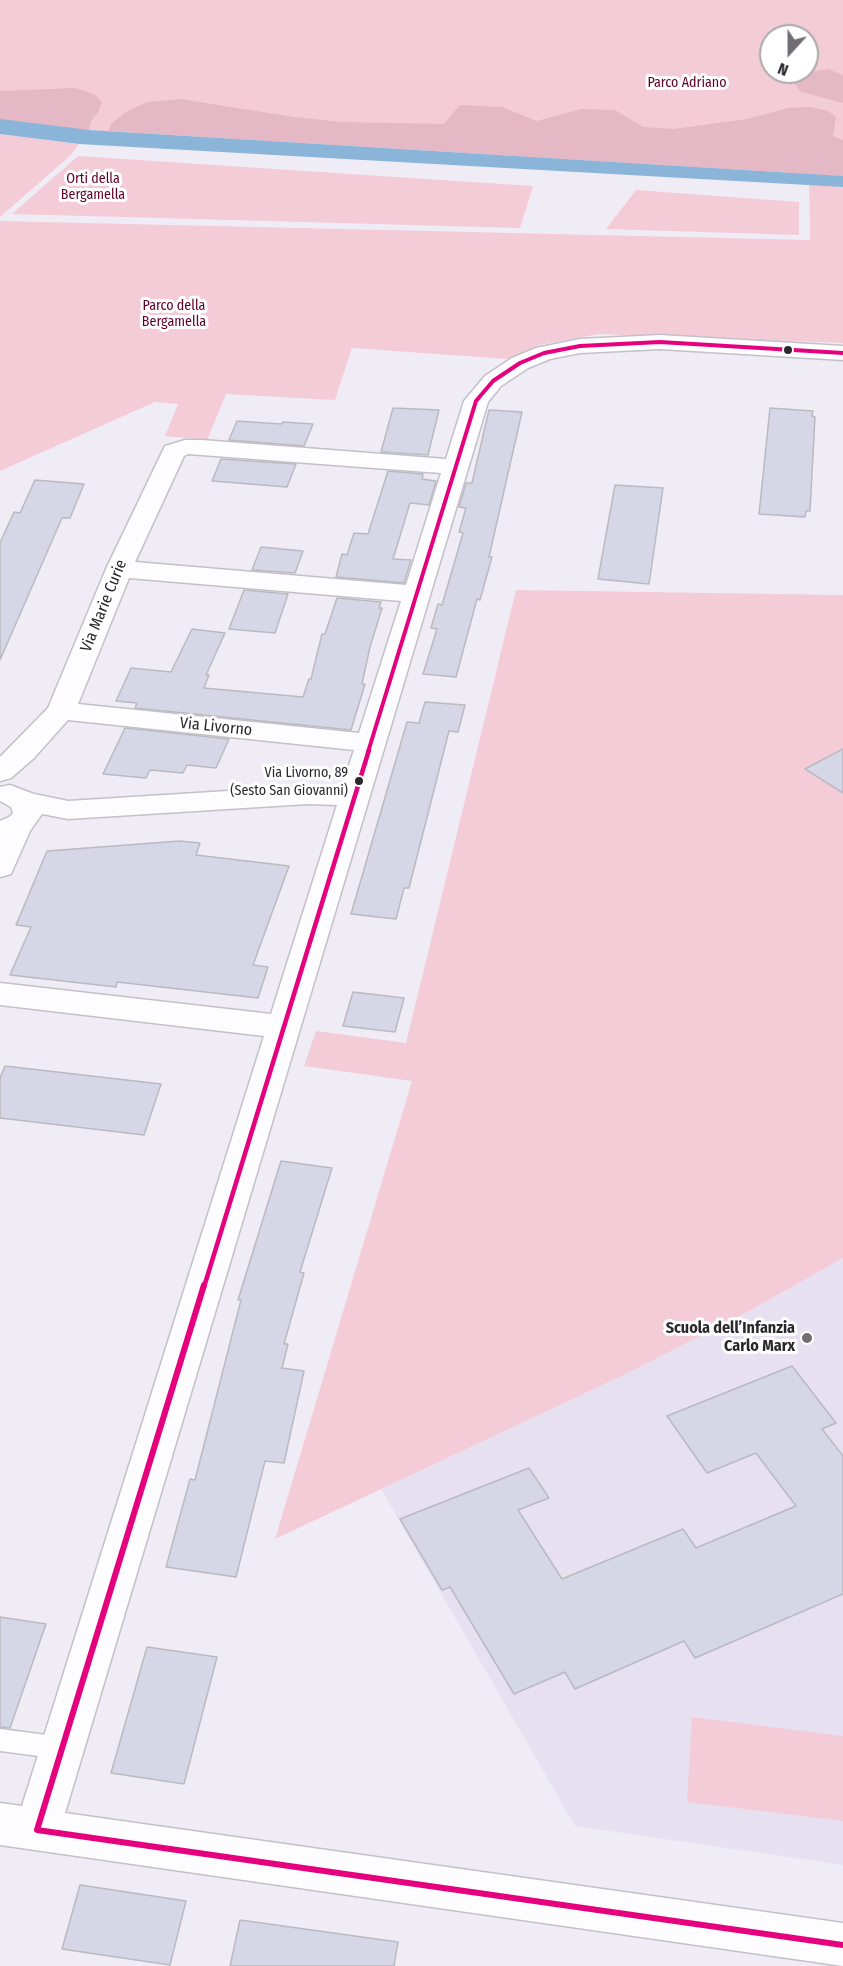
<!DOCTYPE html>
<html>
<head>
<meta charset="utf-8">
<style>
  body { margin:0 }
  #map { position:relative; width:843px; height:1966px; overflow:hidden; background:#f0ecf5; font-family:"Fira Sans Condensed",sans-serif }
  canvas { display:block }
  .north { position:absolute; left:759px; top:24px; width:60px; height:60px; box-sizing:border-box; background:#fff; border:2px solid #aaa9ab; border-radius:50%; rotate:201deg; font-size:16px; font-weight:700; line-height:24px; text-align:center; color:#2a272d }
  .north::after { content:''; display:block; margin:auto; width:21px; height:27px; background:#6f6c73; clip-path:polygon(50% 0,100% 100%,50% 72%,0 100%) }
</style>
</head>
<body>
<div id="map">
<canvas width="843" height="1966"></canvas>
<div class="north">N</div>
</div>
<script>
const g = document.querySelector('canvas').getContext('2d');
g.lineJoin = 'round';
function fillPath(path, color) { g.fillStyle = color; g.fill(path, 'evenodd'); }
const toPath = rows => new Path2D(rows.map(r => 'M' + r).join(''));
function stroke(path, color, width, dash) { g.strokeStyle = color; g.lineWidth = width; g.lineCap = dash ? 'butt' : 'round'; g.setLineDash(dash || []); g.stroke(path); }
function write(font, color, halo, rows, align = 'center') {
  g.font = font + ' "Fira Sans Condensed",sans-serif'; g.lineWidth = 6; g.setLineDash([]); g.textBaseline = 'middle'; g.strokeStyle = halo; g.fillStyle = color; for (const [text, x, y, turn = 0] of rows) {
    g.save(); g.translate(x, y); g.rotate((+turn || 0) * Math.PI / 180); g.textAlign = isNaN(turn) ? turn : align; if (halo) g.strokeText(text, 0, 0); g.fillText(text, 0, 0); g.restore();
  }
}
fillPath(toPath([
  [843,1258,843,1865,575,1826,381,1489,628,1373,751,1310]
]), '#e7e0f1');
fillPath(toPath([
  [0,0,843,0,843,343,599,334,539,345,507,359,352,348,335,400,226,394,207,440,165,436,178,404,155,402,0,471,0,221,810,240,809,174,89,130,0,119],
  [771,36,807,36,807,72,771,72],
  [0,134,79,144,71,155,0,217],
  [78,156,533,186,520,228,12,214],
  [636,190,799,202,799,235,606,229],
  [516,590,843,595,843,1258,751,1310,628,1373,275,1539,412,1081,304,1066,316,1031,406,1043],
  [692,1717,843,1736,843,1821,687,1802]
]), '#f3ccd7');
fillPath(toPath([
  [828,69,843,75,843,103,801,92,794,83,798,74],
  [74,88,94,94,102,102,98,112,91,121,89,130,0,125,0,91],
  [180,99,294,117,342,122,444,124,460,105,502,107,537,121,581,109,615,110,643,127,674,129,747,119,788,108,810,107,828,111,836,117,833,136,843,140,843,176,108,131,112,123,126,112,147,102]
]), '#e4b8c5');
fillPath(toPath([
  [0,119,89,130,843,176,843,187,79,144,0,134]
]), '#8ab5d9');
const building = toPath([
  [393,408,439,410,428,455,381,452,393,408],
  [770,408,813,411,812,416,815,417,810,511,806,511,805,517,759,514,770,408],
  [489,410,522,412,489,557,492,557,480,600,477,599,456,677,423,674,437,629,431,628,438,604,442,605,463,533,459,532,466,508,459,507,466,483,472,483,489,410],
  [237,421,281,424,283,422,313,424,304,446,229,440,237,421],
  [221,459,296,464,287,487,212,481,221,459],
  [388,471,423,474,422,479,436,481,429,505,410,503,393,559,411,560,404,583,336,577,342,554,347,555,354,533,368,534,388,471],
  [35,480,84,484,70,518,62,518,0,660,0,543,14,512,20,513,35,480],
  [615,485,663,488,649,584,598,579,615,485],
  [261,547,303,551,295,573,252,570,261,547],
  [244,590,288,594,275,633,229,629,244,590],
  [337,598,381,602,379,608,382,608,370,647,362,684,365,684,351,730,135,708,137,703,116,701,131,668,171,672,192,629,225,633,206,675,209,675,204,688,303,697,309,679,311,679,322,634,325,634,337,598],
  [425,702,465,705,458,732,449,731,409,888,404,888,396,919,351,914,407,722,419,723,425,702],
  [125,728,229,739,216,768,187,765,183,773,150,770,146,778,103,774,125,728],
  [843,749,843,793,805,769,843,749],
  [180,841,200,843,196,855,289,866,253,965,268,967,258,998,117,982,116,987,10,975,31,927,16,925,47,851,180,841],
  [353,992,404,998,395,1032,343,1026,353,992],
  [5,1066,161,1084,144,1135,0,1118,0,1078,5,1066],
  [281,1161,332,1168,300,1272,304,1273,284,1344,288,1344,282,1368,304,1371,284,1463,265,1461,236,1577,166,1567,190,1479,195,1480,241,1300,238,1300,281,1161],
  [792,1366,836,1423,822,1429,843,1456,843,1594,695,1658,684,1641,575,1689,565,1672,514,1694,450,1587,442,1590,400,1519,529,1468,549,1498,518,1510,562,1579,683,1529,696,1548,796,1506,756,1453,707,1473,667,1416,792,1366],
  [0,1617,46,1624,10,1728,0,1727,0,1617],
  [147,1647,217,1657,184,1784,111,1773,147,1647],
  [80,1885,186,1901,170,1965,62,1949,80,1885],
  [240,1920,398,1942,394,1966,230,1966,240,1920]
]);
fillPath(building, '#d5d7e7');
stroke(building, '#bab9c0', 1.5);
const service = toPath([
  [0,1729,62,1737,71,1740,74,1748,71,1756,62,1759,0,1751,0,1729]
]);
const minor = toPath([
  [660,335,843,346,843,360,660,349,580,353,550,359,528,368,501,386,488,402,65,1813,843,1923,843,1966,0,1845,0,1803,22,1806,264,1036,0,1005,0,983,271,1014,337,805,308,804,68,819,42,814,30,831,11,874,0,877,0,821,9,817,13,813,11,807,0,801,0,787,10,785,34,794,68,801,308,786,342,787,354,750,68,720,33,759,11,778,0,781,0,757,48,708,106,569,165,446,185,440,202,440,446,459,464,401,485,376,512,358,536,348,580,339,660,335],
  [188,454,441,473,406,585,135,562,184,456,188,454],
  [129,578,401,601,359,733,78,704,129,578]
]);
stroke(service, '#c3c0c7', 3);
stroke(minor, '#c3c0c7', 3);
fillPath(service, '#fdfcfe');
fillPath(minor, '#fdfcfe');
stroke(toPath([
  [368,752,476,401,493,381,520,363,544,353,580,346,660,342,843,353]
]), '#e5007d', 4);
stroke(toPath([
  [204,1287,369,750]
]), '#e5007d', 4.5);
stroke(toPath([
  [37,1830,204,1285],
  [37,1830,843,1945]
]), '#e5007d', 6);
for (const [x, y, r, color] of [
  [788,350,5,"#2a272d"],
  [359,781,5,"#2a272d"],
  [807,1338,6,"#6f6c73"]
]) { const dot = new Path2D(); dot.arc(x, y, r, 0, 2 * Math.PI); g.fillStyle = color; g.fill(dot); stroke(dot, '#fff', 2); }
write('14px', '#600028', '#fff', [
  ["Parco Adriano",687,83],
  ["Orti della",93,179],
  ["Bergamella",93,195],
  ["Parco della",174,306],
  ["Bergamella",174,322]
]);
write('14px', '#2a272d', '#fff', [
  ["Via Livorno, 89",348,773],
  ["(Sesto San Giovanni)",348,791]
], 'right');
write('16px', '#2a272d', '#fff', [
  ["Via Marie Curie",104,606,-68],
  ["Via Livorno",216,727,6]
]);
write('bold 16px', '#2a272d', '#fff', [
  ["Scuola dell’Infanzia",795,1329],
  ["Carlo Marx",795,1347]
], 'right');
</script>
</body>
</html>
